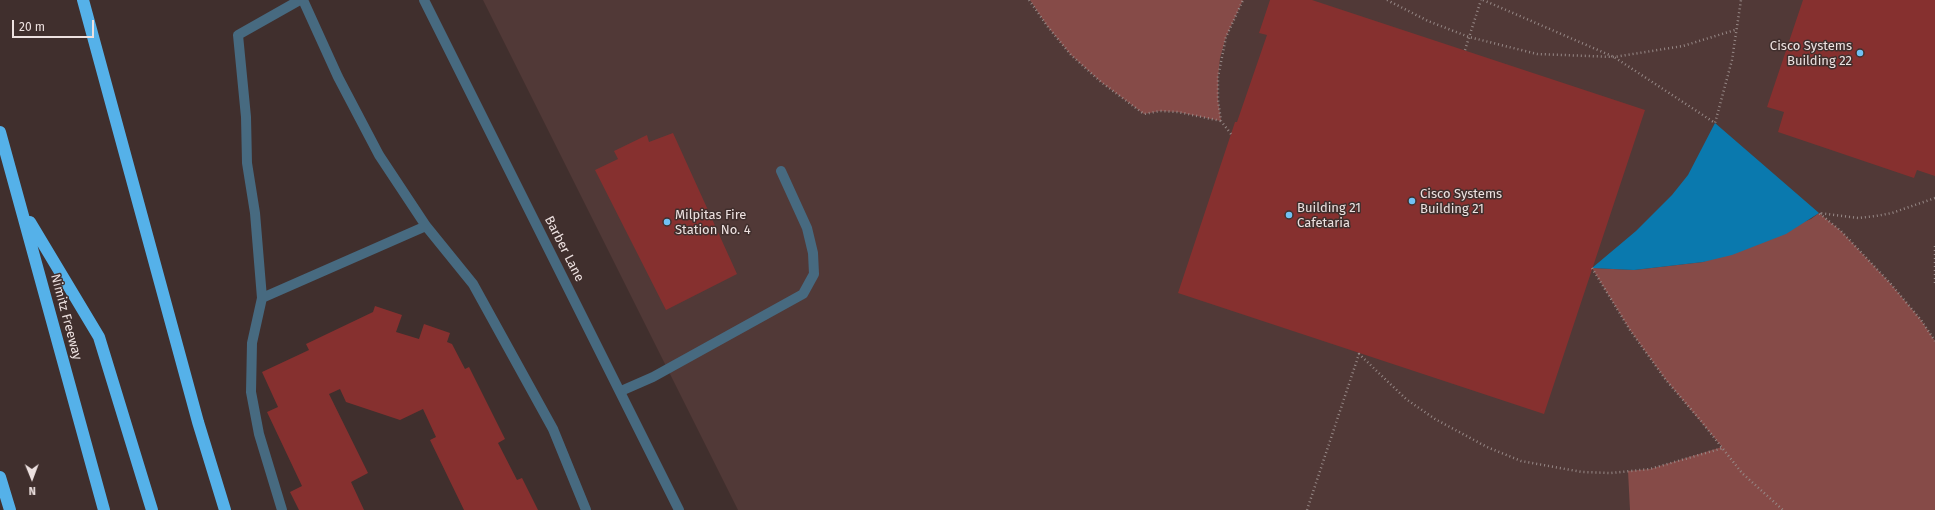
<!DOCTYPE html>
<html>
<head>
<meta charset="utf-8">
<style>
  body { margin:0 }
  #map { position:relative; width:1935px; height:510px; overflow:hidden; background:#402f2d; font-family:"Fira Sans",sans-serif }
  canvas { display:block }
  .north { position:absolute; left:12px; top:458px; width:40px; height:40px; -webkit-text-stroke:3px #402f2d; paint-order:stroke; rotate:179deg; font-size:11px; font-weight:700; line-height:16px; text-align:center; color:#ede1e0 }
  .north::after { content:''; display:block; margin:auto; width:14px; height:18px; background:#ede1e0; clip-path:polygon(50% 0,100% 100%,50% 72%,0 100%) }
  .scale { position:absolute; left:12px; top:20px; width:82px; height:18px; box-sizing:border-box; border:2px solid #ede1e0; border-top:0; padding-left:5px; font-size:12px; line-height:14px; white-space:nowrap; color:#ede1e0; -webkit-text-stroke:3px #402f2d; paint-order:stroke }
</style>
</head>
<body>
<div id="map">
<canvas width="1935" height="510"></canvas>
<div class="north">N</div>
<div class="scale">20 m</div>
</div>
<script>
const g = document.querySelector('canvas').getContext('2d');
g.lineJoin = 'round';
function fillPath(path, color) { g.fillStyle = color; g.fill(path, 'evenodd'); }
const toPath = rows => new Path2D(rows.map(r => 'M' + r).join(''));
function stroke(path, color, width, dash) { g.strokeStyle = color; g.lineWidth = width; g.lineCap = dash ? 'butt' : 'round'; g.setLineDash(dash || []); g.stroke(path); }
function write(font, color, halo, rows, align = 'center') {
  g.font = font + ' "Fira Sans",sans-serif'; g.lineWidth = 3; g.setLineDash([]); g.textBaseline = 'middle'; g.strokeStyle = halo; g.fillStyle = color; for (const [text, x, y, turn = 0] of rows) {
    g.save(); g.translate(x, y); g.rotate((+turn || 0) * Math.PI / 180); g.textAlign = isNaN(turn) ? turn : align; if (halo) g.strokeText(text, 0, 0); g.fillText(text, 0, 0); g.restore();
  }
}
fillPath(toPath([
  [483,0,1935,0,1935,510,738,510]
]), '#513937');
fillPath(toPath([
  [1030,0,1243,0,1226,37,1220,58,1218,77,1218,100,1221,121,1178,112,1160,111,1144,114,1101,82,1071,55,1048,27],
  [1819,213,1841,231,1890,283,1921,320,1935,341,1935,510,1630,510,1628,471,1650,469,1722,447,1666,380,1630,330,1592,268,1634,270,1703,262,1811,219]
]), '#864b48');
fillPath(toPath([
  [1715,123,1819,213,1786,234,1732,255,1703,262,1634,270,1592,268,1636,231,1672,195,1688,175]
]), '#0a79ae');
fillPath(toPath([
  [1270,0,1312,0,1645,110,1544,414,1178,293,1235,122,1237,122,1267,35,1259,33],
  [1803,0,1935,0,1935,176,1917,170,1914,178,1778,132,1784,112,1767,107],
  [673,133,737,274,666,310,595,170,618,159,614,151,647,135,649,142],
  [375,306,402,315,396,332,419,339,424,324,450,333,447,342,452,344,465,369,469,367,505,439,498,443,517,480,522,478,538,510,464,510,430,440,436,437,423,409,400,420,346,402,340,389,329,394,368,473,351,482,364,510,299,510,290,492,302,486,267,412,278,407,262,372,309,350,306,344,373,312]
]), '#86302f');
stroke(toPath([
  [1029,0,1048,27,1071,55,1101,82,1144,114,1160,111,1178,112,1221,121],
  [1387,0,1428,21,1469,37,1537,54,1614,57,1683,46,1735,30],
  [1483,0,1614,57,1715,123,1732,60,1741,0],
  [1465,50,1481,0],
  [1231,134,1221,121,1218,100,1218,77,1226,37,1243,0],
  [1935,198,1892,213,1876,216,1858,218,1819,213,1841,231,1890,283,1921,320,1935,341],
  [1935,246,1935,284],
  [1592,268,1630,330,1666,380,1701,421,1742,473,1783,510],
  [1307,510,1359,354,1406,399,1435,419,1487,447,1521,461,1582,472,1611,473,1650,469,1723,448]
]), '#978987', 2.5, [1, 3]);
stroke(toPath([
  [303,0,338,77,379,155,426,226,473,284,553,429,586,510],
  [262,298,426,226],
  [621,391,653,377,803,294,814,274,813,253,807,228,781,171],
  [282,510,259,434,251,392,252,343,262,298,255,213,247,163,246,117,238,35,300,0]
]), '#476a80', 10);
stroke(toPath([
  [424,0,679,510]
]), '#476a80', 10);
stroke(toPath([
  [83,0,198,422,225,510],
  [0,132,104,510],
  [30,222,99,337,152,510],
  [0,477,10,510]
]), '#55b1e9', 12);
for (const [x, y, r, color] of [
  [1860,53,4,"#71c1f4"],
  [1412,201,4,"#71c1f4"],
  [1289,215,4,"#71c1f4"],
  [667,222,4,"#71c1f4"]
]) { const dot = new Path2D(); dot.arc(x, y, r, 0, 2 * Math.PI); g.fillStyle = color; g.fill(dot); stroke(dot, '#402f2d', 1.5); }
write('13px', '#ede1e0', '#402f2d', [
  ["Cisco Systems",1852,46,"right"],
  ["Building 22",1852,61,"right"],
  ["Cisco Systems",1420,194],
  ["Building 21",1420,209],
  ["Building 21",1297,208],
  ["Cafetaria",1297,223],
  ["Milpitas Fire",675,215],
  ["Station No. 4",675,230]
], 'left');
write('13px', '#ede1e0', '#402f2d', [
  ["Barber Lane",564,249,63],
  ["Nimitz Freeway",66,317,75]
]);
</script>
</body>
</html>
